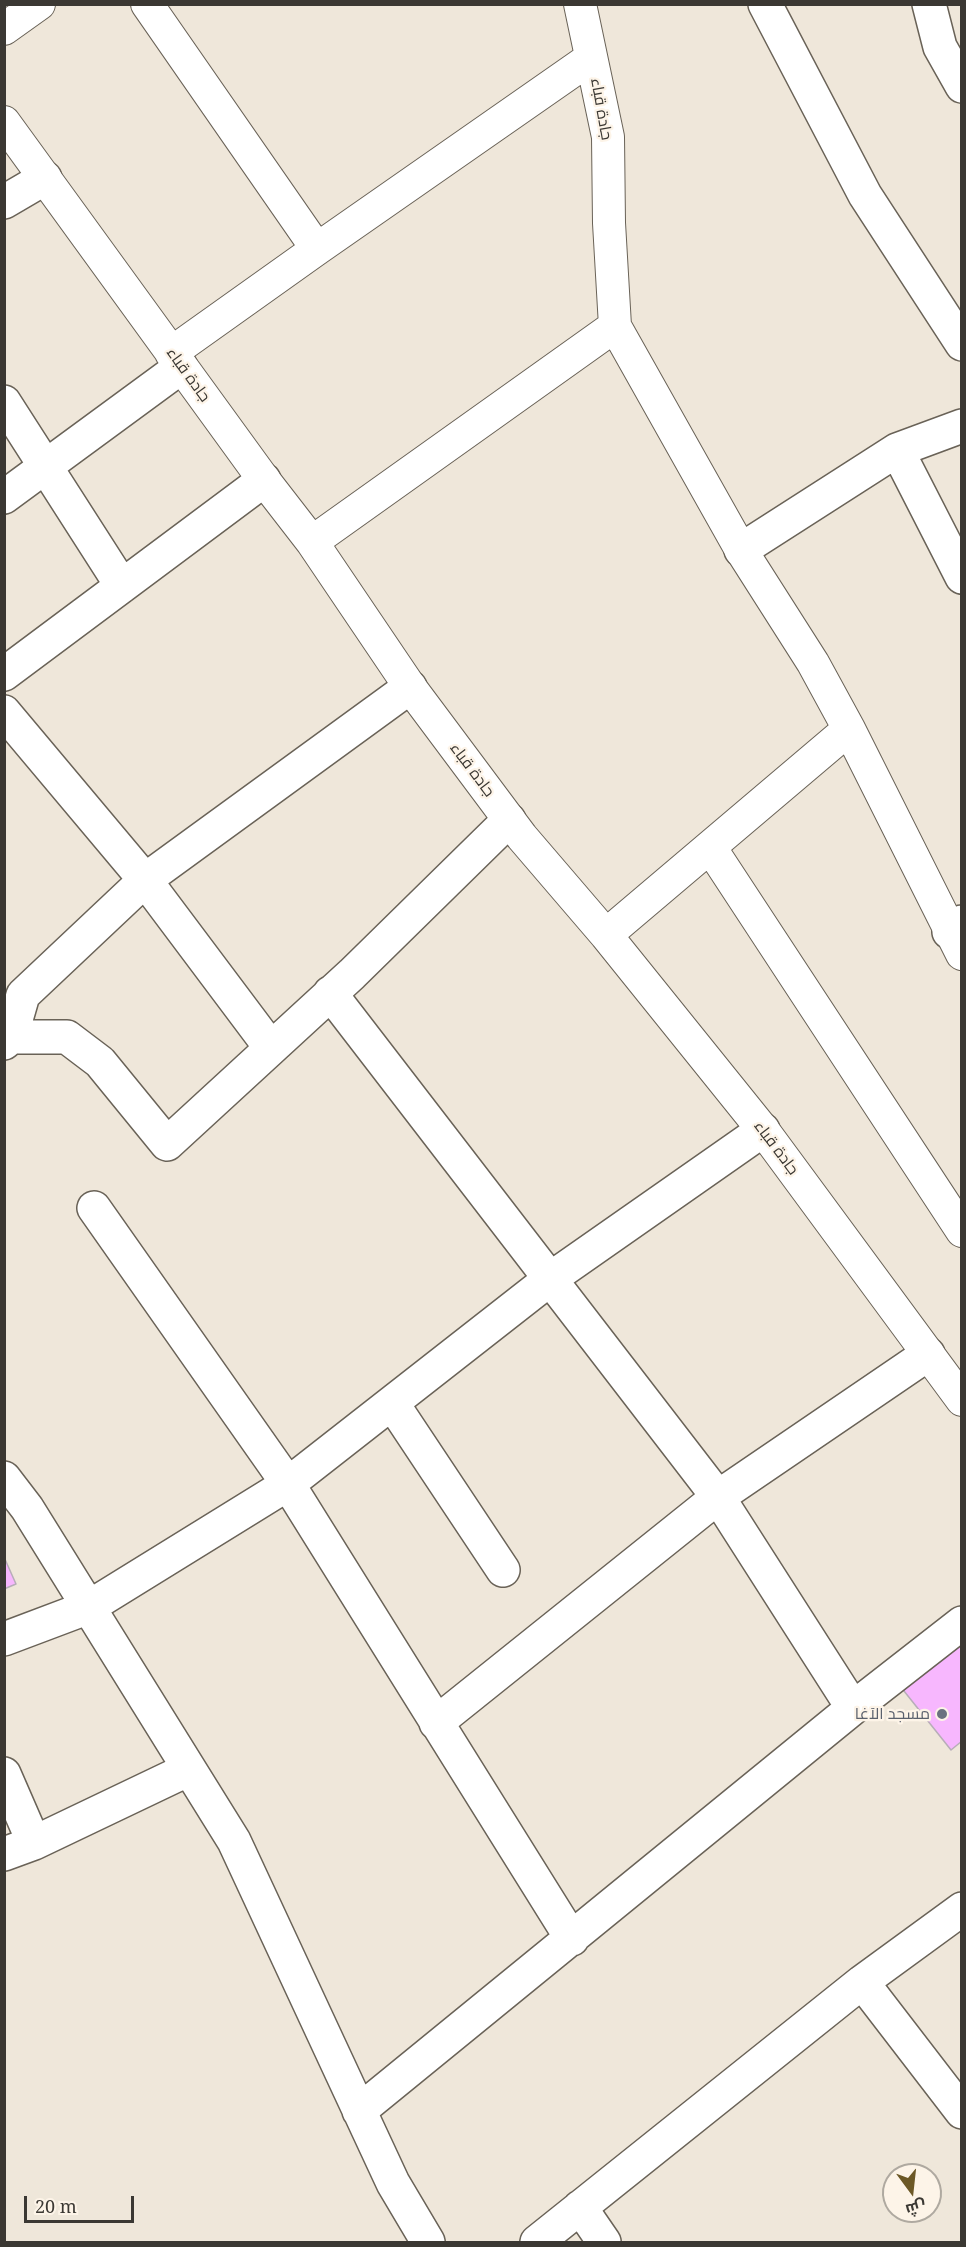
<!DOCTYPE html>
<html>
<head>
<meta charset="utf-8">
<style>
  body { margin:0 }
  #map { position:relative; width:966px; height:2247px; overflow:hidden; background:#efe7da; font-family:"Noto Serif",Cairo,serif }
  canvas { display:block }
  .frame { position:absolute; inset:0; border:6px solid #3b3833; pointer-events:none }
  .north { position:absolute; left:882px; top:2163px; width:60px; height:60px; box-sizing:border-box; background:#fdf4e8; border:2px solid #afa9a0; border-radius:50%; rotate:165deg; font-size:16px; font-weight:700; line-height:24px; text-align:center; color:#3b3833 }
  .north::after { content:''; display:block; margin:auto; width:21px; height:27px; background:#6c5826; clip-path:polygon(50% 0,100% 100%,50% 72%,0 100%) }
  .scale { position:absolute; left:24px; top:2196px; width:110px; height:27px; box-sizing:border-box; border:3px solid #3b3833; border-top:0; padding-left:8px; font-size:18px; line-height:21px; white-space:nowrap; color:#3b3833; -webkit-text-stroke:4px #fdf4e8; paint-order:stroke }
</style>
</head>
<body>
<div id="map">
<canvas width="966" height="2247"></canvas>
<div class="frame"></div>
<div class="north">ش</div>
<div class="scale">20 m</div>
</div>
<script>
const g = document.querySelector('canvas').getContext('2d');
g.lineJoin = 'round';
function fillPath(path, color) { g.fillStyle = color; g.fill(path, 'evenodd'); }
const toPath = rows => new Path2D(rows.map(r => 'M' + r).join(''));
function stroke(path, color, width, dash) { g.strokeStyle = color; g.lineWidth = width; g.lineCap = dash ? 'butt' : 'round'; g.setLineDash(dash || []); g.stroke(path); }
function write(font, color, halo, rows, align = 'center') {
  g.font = font + ' "Noto Serif",Cairo,serif'; g.lineWidth = 4.5; g.setLineDash([]); g.textBaseline = 'middle'; g.strokeStyle = halo; g.fillStyle = color; for (const [text, x, y, turn = 0] of rows) {
    g.save(); g.translate(x, y); g.rotate((+turn || 0) * Math.PI / 180); g.textAlign = isNaN(turn) ? turn : align; if (halo) g.strokeText(text, 0, 0); g.fillText(text, 0, 0); g.restore();
  }
}
const building = toPath([
  [4,1557,16,1584,4,1589,4,1557],
  [962,1640,962,1741,951,1750,900,1686,962,1640]
]);
fillPath(building, '#f7b7fe');
stroke(building, '#b7adb8', 1.5);
const pedestrian = toPath([
  [147,4,317,249],
  [580,4,608,137,609,223,615,326,741,550,813,663,849,729,962,954],
  [4,29,39,4],
  [4,122,264,480,312,542,410,687,522,837,606,935,763,1130,962,1400],
  [171,353,317,249,591,58],
  [312,542,615,326],
  [710,847,962,1231],
  [606,935,849,729]
]);
const minor = toPath([
  [765,4,865,195,962,344],
  [929,4,940,47,962,86],
  [4,202,45,178],
  [4,402,122,586],
  [897,450,962,577],
  [4,497,181,367],
  [741,550,897,450,962,426],
  [4,674,264,480],
  [4,712,145,880,271,1048],
  [949,932,962,922],
  [330,993,718,1497,853,1708],
  [4,1029,11,1037,67,1037,100,1062,167,1144,352,974,509,820],
  [4,1043,11,1037,23,995,145,880,410,687],
  [94,1208,288,1484,572,1939],
  [392,1403,503,1570],
  [4,1478,27,1508,234,1841,393,2183,428,2242],
  [4,1639,89,1607,288,1484,550,1279,763,1130],
  [436,1723,718,1497,928,1354],
  [4,1774,34,1843],
  [4,1854,34,1843,189,1769],
  [862,1982,962,2112],
  [359,2111,853,1708,962,1623],
  [580,2207,604,2242],
  [537,2242,862,1982,962,1909]
]);
stroke(pedestrian, '#696257', 34);
stroke(minor, '#696257', 36);
stroke(pedestrian, '#fff', 32);
stroke(minor, '#fff', 33);
for (const [x, y, r, color] of [
  [942,1714,6,"#6b7280"]
]) { const dot = new Path2D(); dot.arc(x, y, r, 0, 2 * Math.PI); g.fillStyle = color; g.fill(dot); stroke(dot, '#fdf4e8', 2); }
write('16px', '#3b3833', '#fdf4e8', [
  ["جادة قباء",601,109,80],
  ["جادة قباء",188,375,54],
  ["جادة قباء",472,770,53],
  ["جادة قباء",776,1148,53]
]);
write('16px', '#5b616d', '#fdf4e8', [
  ["مسجد الآغا",930,1714]
], 'right');
</script>
</body>
</html>
